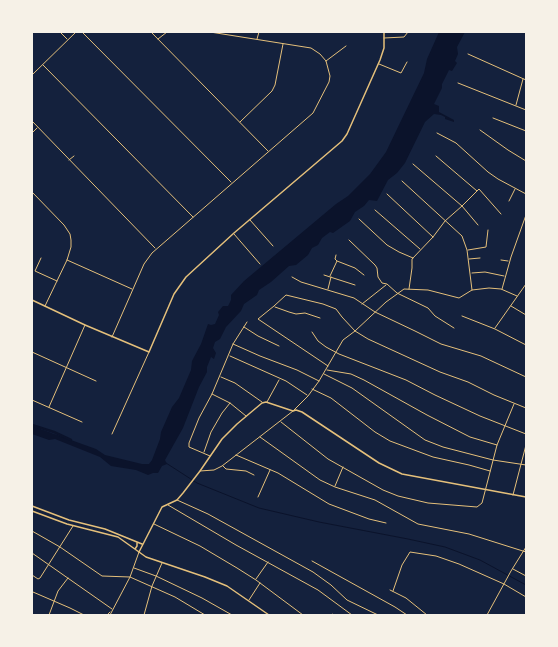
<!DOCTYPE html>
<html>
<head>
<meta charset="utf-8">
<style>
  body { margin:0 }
  #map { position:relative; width:558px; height:647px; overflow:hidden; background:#14213d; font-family:"PT Sans",sans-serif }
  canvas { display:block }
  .frame { position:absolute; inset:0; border:33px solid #f6f1e7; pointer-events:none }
</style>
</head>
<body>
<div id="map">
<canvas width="558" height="647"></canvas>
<div class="frame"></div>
</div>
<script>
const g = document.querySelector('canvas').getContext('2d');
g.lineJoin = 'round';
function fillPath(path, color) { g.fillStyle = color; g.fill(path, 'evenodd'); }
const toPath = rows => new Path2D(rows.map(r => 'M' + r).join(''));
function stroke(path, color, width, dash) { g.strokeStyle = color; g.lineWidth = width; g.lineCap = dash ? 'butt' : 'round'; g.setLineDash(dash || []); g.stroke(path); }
fillPath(toPath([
  [439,32,465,32,457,47,458,54,455,61,457,63,452,71,449,70,442,84,442,88,434,104,439,106,439,112,454,120,454,122,445,119,445,117,441,115,434,114,425,122,405,163,397,173,388,180,377,201,369,200,364,206,355,212,350,221,333,233,330,232,322,238,318,245,312,248,308,255,296,265,289,266,271,282,259,290,257,295,244,304,241,311,226,327,220,339,215,342,213,348,216,353,214,359,211,357,207,367,207,372,199,387,183,428,165,460,167,464,162,466,158,473,153,473,148,475,136,470,111,466,100,457,55,439,49,440,32,434,32,426,96,449,105,455,142,464,149,464,152,460,160,439,161,432,172,407,179,398,191,370,192,361,201,344,208,324,211,325,215,324,219,315,218,312,223,306,228,306,231,300,231,295,244,281,336,204,348,196,370,174,386,152,397,129,424,73,427,59]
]), '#0b132b');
stroke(toPath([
  [166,463,197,483,259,508,319,522,408,539,445,547,480,560,526,585]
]), '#0b132b', 1);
stroke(toPath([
  [32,425,54,432,71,440]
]), '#0b132b', 2.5);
stroke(toPath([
  [60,32,67,39],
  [82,32,231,182],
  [151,32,268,151],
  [384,38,404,37,408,32],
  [158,39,167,32],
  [257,39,259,32],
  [468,54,526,80],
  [326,61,346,46],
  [379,64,401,73,407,62],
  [43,65,193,217],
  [32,75,76,32],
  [458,83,526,110],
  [516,105,523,79],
  [493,118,526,131],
  [32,121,155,248],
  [240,122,272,91,275,85,283,44],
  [480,130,508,150,526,161],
  [32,133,37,128],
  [437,133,456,143,488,172,498,179,526,194],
  [436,156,477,191,479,189,501,214],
  [69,160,74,156],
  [413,164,462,206,478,225],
  [402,181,462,236,467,250,472,290],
  [32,192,64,225,70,234,71,240,71,247,67,260,45,306],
  [387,194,433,237],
  [509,201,515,189],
  [375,210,420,249],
  [359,219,387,245,399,252,413,258],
  [250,220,273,246],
  [234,234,260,264],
  [349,240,375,265,377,268,378,277,382,283,387,284,397,293,428,308,435,316,454,328],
  [468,250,486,247,488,230],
  [41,258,35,271,57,281],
  [469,259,480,258],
  [67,260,132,289],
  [501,260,508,261],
  [337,261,355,268,364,275],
  [472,273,485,272,504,276],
  [324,275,355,285],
  [330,276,337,261,335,259,336,255],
  [292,277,301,282,354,298,375,312,415,331,441,344,481,356,526,377],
  [328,289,331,277],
  [409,289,412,268,412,259,433,237,445,221,462,206,477,191],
  [502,289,511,257,526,215],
  [362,304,386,285],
  [511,306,526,315],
  [275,307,289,312,296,314,305,313,320,318],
  [462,316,495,329,526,345],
  [244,327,258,336,279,346],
  [495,328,526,284],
  [312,332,318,341,326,347,339,354,406,380,435,395,480,416,526,434],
  [112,337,144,264,152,253,313,113,329,82,330,76,326,61,320,54,311,48,210,32],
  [233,344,260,356,297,370,319,381],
  [32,352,96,381],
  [230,356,286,381,307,395],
  [328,366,258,319,274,306,286,295,323,304,336,309,342,317,355,331,368,339,440,372,468,382,494,395,526,408],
  [327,370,351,374,364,380,427,415,470,437,497,445],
  [324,374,352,388,425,440,443,447,493,460,526,465],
  [221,377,235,383,262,402],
  [312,389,331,398,375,432,390,441,433,457,469,465,490,471],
  [212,394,230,403,246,416],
  [32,400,82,422],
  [267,402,279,380],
  [49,407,85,325],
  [281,422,328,459,383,490,398,496,428,503,477,507,482,503,497,445,514,404],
  [112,434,149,352],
  [260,437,320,480,335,487,375,500,418,524,469,534,526,552],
  [204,452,211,432,222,413,230,403],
  [236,455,278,473,329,504,369,519,386,523],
  [210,456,189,447,189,443,199,418,212,394,233,344,247,322],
  [223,466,226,469,246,471,254,475],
  [200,471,214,470,222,466,293,411,308,396,319,381,343,340,355,331,386,302,404,289,428,290,459,298,472,290,489,288,501,289,517,296],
  [335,486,343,467],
  [513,495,526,445],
  [258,497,270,470],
  [177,500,208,514,313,572,331,585,347,600,378,615],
  [168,505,236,545,318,590,352,615],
  [154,524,200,546,237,568,256,580,303,615],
  [32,531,60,547,102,576,130,577,175,597,205,615],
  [32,553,112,609],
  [312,561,395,607,407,615],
  [134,568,156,576,202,598,232,615],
  [513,569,526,576],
  [32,575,38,579,40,578,73,526],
  [256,579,268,562],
  [390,590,406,598,427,615],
  [393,591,402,565,410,552,436,556,459,564,504,584,526,597],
  [33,592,70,608,84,615],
  [249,600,260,583],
  [333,614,334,615],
  [49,615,58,591,68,578],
  [107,615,110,612],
  [110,615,130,577,139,552],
  [144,615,152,586,162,563],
  [487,615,511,571,526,547]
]), '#e5c07b', 1);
stroke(toPath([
  [32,300,85,325,149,352,174,294,186,277,234,233,342,141,347,134,380,60,384,48,384,32],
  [139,552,146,557,205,577,227,586,269,615]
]), '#e5c07b', 1.5);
stroke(toPath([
  [32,506,69,520,105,529,142,544],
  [32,511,67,524,118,537,139,552,162,507,177,500,183,493,200,471,222,439,237,424,262,403,266,402,293,411,296,410,302,412,379,463,402,474,526,497],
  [135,549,137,546,137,542]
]), '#e5c07b', 1.5);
</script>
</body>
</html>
